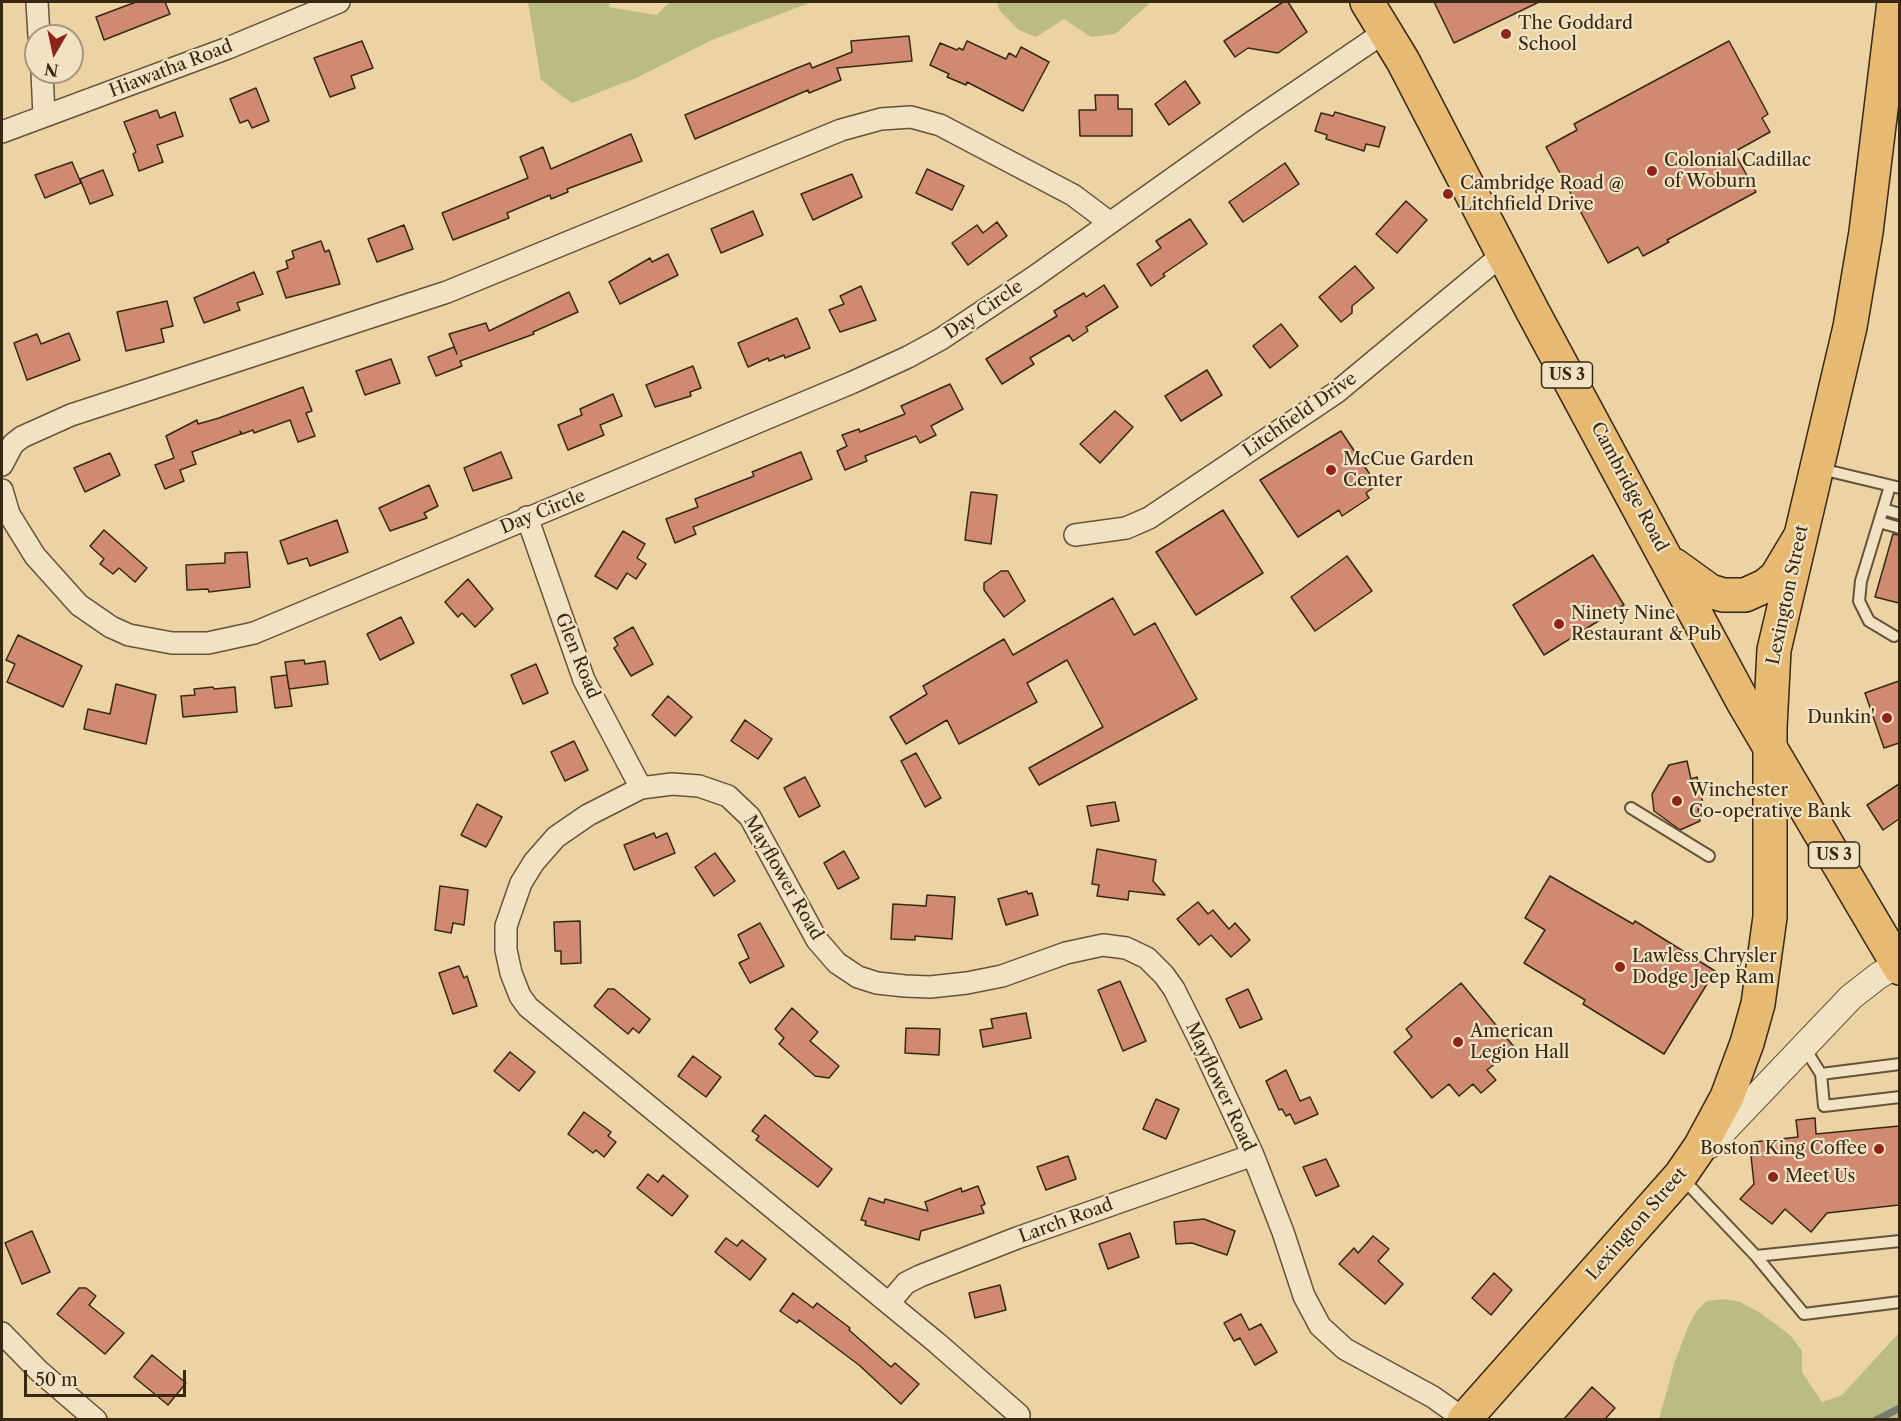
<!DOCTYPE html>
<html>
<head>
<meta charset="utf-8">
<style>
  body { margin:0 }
  #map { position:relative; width:1901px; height:1421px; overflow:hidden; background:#ebd3a4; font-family:"Libre Caslon Text",serif }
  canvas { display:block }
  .frame { position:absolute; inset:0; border:3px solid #372814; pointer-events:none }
  .north { position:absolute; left:24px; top:24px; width:60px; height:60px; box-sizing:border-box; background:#f2e2c4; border:2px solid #a7987e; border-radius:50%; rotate:189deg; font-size:16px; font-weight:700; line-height:24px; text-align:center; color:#372814 }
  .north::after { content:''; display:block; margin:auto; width:21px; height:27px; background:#8f2418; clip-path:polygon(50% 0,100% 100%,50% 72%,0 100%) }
  .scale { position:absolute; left:24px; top:1370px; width:162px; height:27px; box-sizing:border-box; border:3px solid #372814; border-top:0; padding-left:8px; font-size:18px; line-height:21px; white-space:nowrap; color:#372814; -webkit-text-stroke:4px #f2e2c4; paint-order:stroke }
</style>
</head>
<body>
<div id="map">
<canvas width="1901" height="1421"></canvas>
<div class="frame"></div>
<div class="north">N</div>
<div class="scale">50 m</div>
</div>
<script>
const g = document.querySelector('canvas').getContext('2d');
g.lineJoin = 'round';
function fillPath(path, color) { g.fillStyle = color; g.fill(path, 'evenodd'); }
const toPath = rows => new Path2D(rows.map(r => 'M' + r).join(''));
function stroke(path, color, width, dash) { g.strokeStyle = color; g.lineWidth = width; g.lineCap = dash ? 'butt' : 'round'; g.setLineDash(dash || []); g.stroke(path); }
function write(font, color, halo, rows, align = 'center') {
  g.font = font + ' "Libre Caslon Text",serif'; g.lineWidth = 4.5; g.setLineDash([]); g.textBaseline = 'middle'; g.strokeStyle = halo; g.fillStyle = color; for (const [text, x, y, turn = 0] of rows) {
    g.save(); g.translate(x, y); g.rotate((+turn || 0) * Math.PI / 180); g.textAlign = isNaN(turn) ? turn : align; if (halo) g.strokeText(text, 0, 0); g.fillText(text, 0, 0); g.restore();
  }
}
fillPath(toPath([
  [528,2,610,2,609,7,656,15,670,2,812,2,712,40,636,78,572,103,541,80],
  [997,2,1150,2,1150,3,1115,34,1091,37,1064,19,1036,37,1019,30,999,10],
  [1724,1299,1740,1302,1762,1314,1790,1335,1802,1351,1802,1372,1822,1402,1842,1395,1899,1333,1899,1419,1659,1419,1675,1361,1689,1325,1697,1310,1707,1301]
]), '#babc84');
stroke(toPath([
  [1876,1420,1900,1408]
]), '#717e6d', 7);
const building = toPath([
  [136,2,165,2,170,14,104,40,96,17,136,2],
  [1283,2,1288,2,1307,32,1278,53,1248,48,1235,57,1224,41,1283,2],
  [1434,2,1539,2,1454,43,1434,2],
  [909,36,912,61,837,68,841,80,809,93,808,90,695,139,685,115,797,68,810,63,812,68,852,52,851,41,909,36],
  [362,41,373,68,351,76,355,88,330,97,314,58,362,41],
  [967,41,1006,59,1009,53,1016,57,1021,47,1049,62,1023,111,967,82,966,85,947,77,949,74,930,65,940,43,957,50,959,48,963,50,967,41],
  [1729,41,1768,114,1762,118,1770,132,1734,152,1756,192,1667,240,1669,242,1643,256,1638,247,1608,263,1546,147,1577,130,1574,124,1729,41],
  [1185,81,1200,103,1169,125,1155,104,1185,81],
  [256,88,269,121,252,128,248,120,240,123,230,99,256,88],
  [1095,95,1118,95,1118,109,1132,109,1132,136,1080,136,1079,110,1096,110,1095,95],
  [157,110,160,118,175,112,183,136,157,145,163,162,139,171,133,154,136,152,124,122,157,110],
  [1335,112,1385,127,1379,147,1366,144,1364,151,1326,139,1327,135,1315,131,1321,113,1333,116,1335,112],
  [631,134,642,161,567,189,568,192,551,199,550,195,507,213,509,218,453,240,442,213,528,178,520,157,543,147,551,169,631,134],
  [72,162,81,183,45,198,35,175,72,162],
  [1285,163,1299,184,1243,222,1229,202,1285,163],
  [927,169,964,186,952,210,916,193,927,169],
  [103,170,113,195,90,204,80,179,103,170],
  [852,174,862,197,813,220,801,194,852,174],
  [1406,201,1427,220,1397,253,1376,234,1406,201],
  [753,211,763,235,721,253,711,229,753,211],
  [1190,219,1207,244,1163,274,1165,276,1151,286,1137,264,1161,248,1156,241,1190,219],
  [997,222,1007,236,968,265,952,243,977,225,983,233,997,222],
  [404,225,413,249,377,262,368,239,404,225],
  [321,241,325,252,329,250,340,284,286,298,277,272,288,268,286,261,294,258,292,251,321,241],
  [668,254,678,275,620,304,609,282,650,258,652,262,668,254],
  [1355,266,1374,288,1352,306,1352,313,1341,322,1319,297,1355,266],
  [254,272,263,294,237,303,240,310,204,323,194,298,254,272],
  [1104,285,1118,307,1086,327,1088,331,1073,341,1069,335,1030,358,1034,364,1002,384,986,359,1057,316,1054,311,1084,293,1086,297,1104,285],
  [861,286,876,320,840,332,829,310,844,304,840,296,861,286],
  [569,292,578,312,533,332,534,334,460,361,462,366,436,376,428,357,454,347,457,354,449,334,486,323,489,331,569,292],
  [167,301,173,326,161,329,164,342,126,351,117,312,167,301],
  [797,318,810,348,785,358,784,355,769,361,768,358,748,367,738,343,797,318],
  [1281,324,1298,346,1270,368,1253,346,1281,324],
  [69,333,80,360,27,380,14,343,37,334,41,344,69,333],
  [391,359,400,383,365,395,356,371,391,359],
  [693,366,701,388,690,392,691,396,655,407,646,385,693,366],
  [1207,370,1222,395,1181,421,1165,396,1207,370],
  [950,384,963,409,931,426,936,435,920,443,916,436,865,456,867,461,845,470,837,451,847,446,842,435,859,429,860,432,905,414,901,406,950,384],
  [303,387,312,411,306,413,315,436,298,442,290,420,254,433,253,430,242,434,240,431,241,434,192,452,196,464,180,470,184,481,165,489,155,465,174,458,166,436,197,420,198,424,219,418,303,387],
  [613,394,622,416,600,425,604,435,568,450,558,425,582,415,580,409,613,394],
  [1115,411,1133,427,1100,463,1080,444,1115,411],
  [1341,431,1377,485,1366,493,1369,498,1342,516,1339,510,1298,537,1260,480,1341,431],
  [501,452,512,478,473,491,464,468,501,452],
  [801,452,812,479,693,527,696,534,675,543,666,519,698,507,695,499,754,476,752,472,801,452],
  [110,453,120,475,85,492,74,468,110,453],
  [429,485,438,506,424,513,427,518,390,531,379,508,429,485],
  [971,492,997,495,991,544,965,540,971,492],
  [1223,510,1263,573,1196,615,1156,552,1223,510],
  [337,520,348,552,310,566,307,558,288,564,280,541,337,520],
  [104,530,147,568,135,582,119,568,113,574,100,564,104,559,90,546,104,530],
  [623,531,645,544,637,558,646,564,636,579,627,573,617,589,595,576,623,531],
  [1893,534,1899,535,1899,603,1875,597,1893,534],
  [247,552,250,587,209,592,208,589,187,590,186,565,225,563,225,553,247,552],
  [1593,555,1624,605,1544,655,1513,605,1593,555],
  [1347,556,1372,591,1315,631,1291,597,1347,556],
  [1001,571,1008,571,1025,601,1004,617,984,590,984,583,1001,571],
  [468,579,493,609,475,627,462,613,458,617,445,602,468,579],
  [1113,598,1134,635,1155,623,1197,699,1039,785,1029,768,1103,727,1067,660,1027,683,1037,702,959,744,947,720,906,744,890,717,927,694,923,686,1004,639,1013,655,1113,598],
  [401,617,414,643,380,660,367,634,401,617],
  [633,627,653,664,631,676,614,648,618,645,614,638,633,627],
  [18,635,82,666,63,707,7,682,15,664,6,660,18,635],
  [304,660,305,664,325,661,328,684,289,689,285,662,304,660],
  [536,664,548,693,523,704,511,675,536,664],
  [287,675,292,706,275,708,271,677,287,675],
  [1899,681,1899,743,1884,748,1865,693,1899,681],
  [116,684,156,695,146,744,84,729,88,709,110,714,116,684],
  [213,687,214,689,235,687,237,712,183,717,181,696,195,695,194,689,213,687],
  [668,696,692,717,675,736,652,715,668,696],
  [745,720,772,739,758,759,731,741,745,720],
  [574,741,588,770,565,781,551,752,574,741],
  [916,753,941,798,925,807,901,761,916,753],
  [1687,761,1691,779,1697,777,1704,808,1698,809,1700,821,1680,830,1654,811,1652,794,1669,765,1687,761],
  [805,777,820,806,799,817,784,788,805,777],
  [1899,784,1899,819,1883,830,1867,805,1899,784],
  [1115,802,1119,821,1091,826,1087,806,1115,802],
  [477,804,502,817,486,847,461,835,477,804],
  [654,833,656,838,667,833,675,853,634,870,624,845,654,833],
  [1097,849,1156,860,1153,881,1165,895,1129,891,1128,900,1097,896,1099,885,1092,884,1097,849],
  [844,851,859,878,838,889,824,863,844,851],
  [715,853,735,881,714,896,695,867,715,853],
  [1550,876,1633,924,1635,921,1715,971,1664,1054,1583,1004,1585,1000,1524,963,1545,930,1525,918,1550,876],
  [440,886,468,890,464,925,453,923,451,933,435,930,440,886],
  [1027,891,1028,894,1032,893,1038,915,1006,925,998,899,1027,891],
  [927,895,955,897,952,939,915,936,915,940,891,939,893,904,926,906,927,895],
  [1198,902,1208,914,1213,910,1229,929,1235,923,1250,940,1231,957,1211,935,1199,945,1177,919,1198,902],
  [580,921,581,963,561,964,561,951,555,951,554,922,580,921],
  [760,923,784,966,750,983,739,963,749,958,738,935,760,923],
  [459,966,464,978,467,976,477,1006,453,1014,439,973,459,966],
  [1120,981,1146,1041,1123,1051,1098,990,1120,981],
  [1461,983,1515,1048,1487,1070,1496,1080,1481,1093,1473,1084,1459,1096,1449,1084,1432,1098,1394,1052,1412,1037,1406,1029,1461,983],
  [608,989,614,989,650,1019,639,1033,633,1028,628,1034,594,1006,608,989],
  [1248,989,1262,1019,1240,1028,1226,999,1248,989],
  [792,1008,818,1032,810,1041,839,1066,829,1078,815,1076,779,1044,784,1038,775,1029,792,1008],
  [1026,1013,1031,1038,983,1047,980,1030,993,1028,991,1019,1026,1013],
  [906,1028,940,1029,939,1055,905,1053,906,1028],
  [510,1052,535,1072,519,1091,494,1071,510,1052],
  [693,1056,721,1077,706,1097,678,1076,693,1056],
  [1286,1070,1300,1101,1310,1097,1318,1114,1295,1124,1290,1114,1286,1116,1282,1109,1279,1110,1266,1081,1286,1070],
  [1156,1099,1179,1109,1166,1139,1143,1129,1156,1099],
  [584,1112,611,1132,608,1136,616,1142,604,1157,596,1150,593,1153,568,1134,584,1112],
  [765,1115,832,1169,818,1187,756,1140,759,1136,752,1131,765,1115],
  [1815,1118,1816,1134,1899,1126,1899,1205,1827,1213,1811,1232,1785,1209,1772,1224,1740,1199,1754,1184,1751,1156,1756,1155,1754,1142,1798,1137,1796,1120,1815,1118],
  [1068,1156,1076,1179,1046,1190,1037,1167,1068,1156],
  [1326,1159,1339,1186,1316,1196,1303,1167,1326,1159],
  [648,1174,658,1182,663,1175,688,1196,672,1216,637,1188,648,1174],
  [978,1186,985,1204,981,1206,984,1213,921,1231,919,1240,865,1225,866,1221,861,1220,869,1198,884,1203,885,1199,928,1211,925,1202,961,1188,962,1192,978,1186],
  [1204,1219,1235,1231,1227,1255,1192,1243,1176,1244,1174,1222,1204,1219],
  [32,1231,50,1272,22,1284,5,1243,32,1231],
  [1130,1233,1139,1257,1108,1269,1099,1244,1130,1233],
  [1373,1236,1389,1249,1378,1261,1403,1284,1385,1304,1339,1264,1354,1248,1358,1253,1373,1236],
  [726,1238,737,1246,742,1240,766,1259,750,1280,715,1252,726,1238],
  [1494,1273,1512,1290,1491,1315,1472,1298,1494,1273],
  [1000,1285,1006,1310,975,1318,969,1293,1000,1285],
  [79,1288,86,1288,96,1296,89,1305,124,1333,105,1354,57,1314,79,1288],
  [793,1293,813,1308,817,1303,850,1328,849,1330,891,1367,895,1363,919,1384,901,1404,859,1365,799,1320,797,1323,780,1311,793,1293],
  [1241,1314,1249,1330,1261,1324,1277,1352,1255,1365,1240,1338,1234,1341,1224,1323,1241,1314],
  [152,1355,186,1383,168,1405,134,1377,152,1355],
  [1592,1387,1615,1408,1605,1419,1564,1419,1592,1387]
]);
fillPath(building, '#d08a72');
stroke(building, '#372814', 1.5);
const service = toPath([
  [1821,469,1900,488],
  [1890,486,1861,581,1859,601,1869,621,1894,636],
  [1883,509,1900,514],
  [1879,522,1900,528],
  [1631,808,1709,856],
  [1804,1047,1821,1074,1900,1064],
  [1821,1074,1824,1106,1900,1097],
  [1682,1178,1756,1256,1900,1241],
  [1756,1256,1804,1314,1900,1302]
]);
const minor = toPath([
  [37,2,39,36],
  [42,72,44,116],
  [2,132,228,48,339,2],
  [2,465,13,444,22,437,71,415,447,292,841,130,881,119,911,117,940,125,1073,195,1109,222],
  [2,490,9,514,35,556,79,605,111,627,129,635,172,643,208,643,254,633,851,383,908,357,941,339,1034,277,1252,122,1386,31],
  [527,517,584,680,641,788],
  [1075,535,1126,528,1149,518,1337,392,1503,254],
  [889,1303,906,1283,920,1276,1017,1238,1253,1155],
  [2,1333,39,1371,96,1420],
  [1019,1415,937,1343,528,1007,520,996,511,973,506,950,506,926,521,883,534,862,556,837,588,815,641,788,672,784,699,786,728,796,750,817,817,940,837,963,858,977,877,983,905,986,930,987,967,983,1002,976,1066,953,1103,945,1126,948,1147,958,1164,975,1174,989,1201,1043,1253,1155,1283,1232,1304,1296,1320,1326,1345,1349,1433,1397,1464,1419]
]);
const tertiary = toPath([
  [1710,1145,1851,997,1878,976,1900,963]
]);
const primary = toPath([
  [1464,1420,1680,1176,1700,1147,1727,1097,1747,1043,1758,1004,1770,917,1770,727,1774,650,1850,327,1866,232,1894,2]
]);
const trunk = toPath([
  [1367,2,1403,61,1533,312,1742,700,1900,968],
  [1674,565,1710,591,1723,595,1745,595,1765,586,1776,577,1800,537]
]);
stroke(service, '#645338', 14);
stroke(minor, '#645338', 24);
stroke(tertiary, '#645338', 28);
stroke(primary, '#372814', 36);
stroke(trunk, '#372814', 36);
stroke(service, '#f2e2c4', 10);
stroke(minor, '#f2e2c4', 21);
stroke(tertiary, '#f2e2c4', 26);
stroke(primary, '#e6ba72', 33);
stroke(trunk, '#e6ba72', 33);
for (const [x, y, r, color] of [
  [1506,34,6,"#8f2418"],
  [1652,171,6,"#8f2418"],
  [1448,194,6,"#8f2418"],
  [1331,470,6,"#8f2418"],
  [1559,624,6,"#8f2418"],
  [1887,718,6,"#8f2418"],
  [1677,801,6,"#8f2418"],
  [1620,967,6,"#8f2418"],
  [1458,1042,6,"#8f2418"],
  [1879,1149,6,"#8f2418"],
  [1773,1177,6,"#8f2418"]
]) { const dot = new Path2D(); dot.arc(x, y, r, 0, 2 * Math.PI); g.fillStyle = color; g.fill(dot); stroke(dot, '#f2e2c4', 2); }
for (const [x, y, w] of [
  [1567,375,51],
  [1834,855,51]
]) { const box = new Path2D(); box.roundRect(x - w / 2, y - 13, w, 26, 4.5); g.fillStyle = '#f2e2c4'; g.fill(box); stroke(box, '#372814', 1.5); }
write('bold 16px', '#372814', null, [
  ["US 3",1567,375],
  ["US 3",1834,855]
]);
write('18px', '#372814', '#f2e2c4', [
  ["The Goddard",1518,24],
  ["School",1518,45],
  ["Colonial Cadillac",1664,161],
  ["of Woburn",1664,182],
  ["Cambridge Road @",1460,184],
  ["Litchfield Drive",1460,205],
  ["McCue Garden",1343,460],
  ["Center",1343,481],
  ["Ninety Nine",1571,614],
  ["Restaurant & Pub",1571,635],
  ["Dunkin'",1875,718,"right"],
  ["Winchester",1689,791],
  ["Co-operative Bank",1689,812],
  ["Lawless Chrysler",1632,957],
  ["Dodge Jeep Ram",1632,978],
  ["American",1470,1032],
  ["Legion Hall",1470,1053],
  ["Boston King Coffee",1867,1149,"right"],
  ["Meet Us",1785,1177]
], 'left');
write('18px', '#372814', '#f2e2c4', [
  ["Hiawatha Road",171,69,-21],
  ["Day Circle",984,310,-34],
  ["Litchfield Drive",1300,415,-35],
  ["Cambridge Road",1629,487,62],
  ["Day Circle",543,512,-22],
  ["Lexington Street",1788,595,-78],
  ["Glen Road",577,656,68],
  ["Mayflower Road",783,878,60],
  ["Mayflower Road",1220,1087,65],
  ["Larch Road",1066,1221,-20],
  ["Lexington Street",1637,1224,-49]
]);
</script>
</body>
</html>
